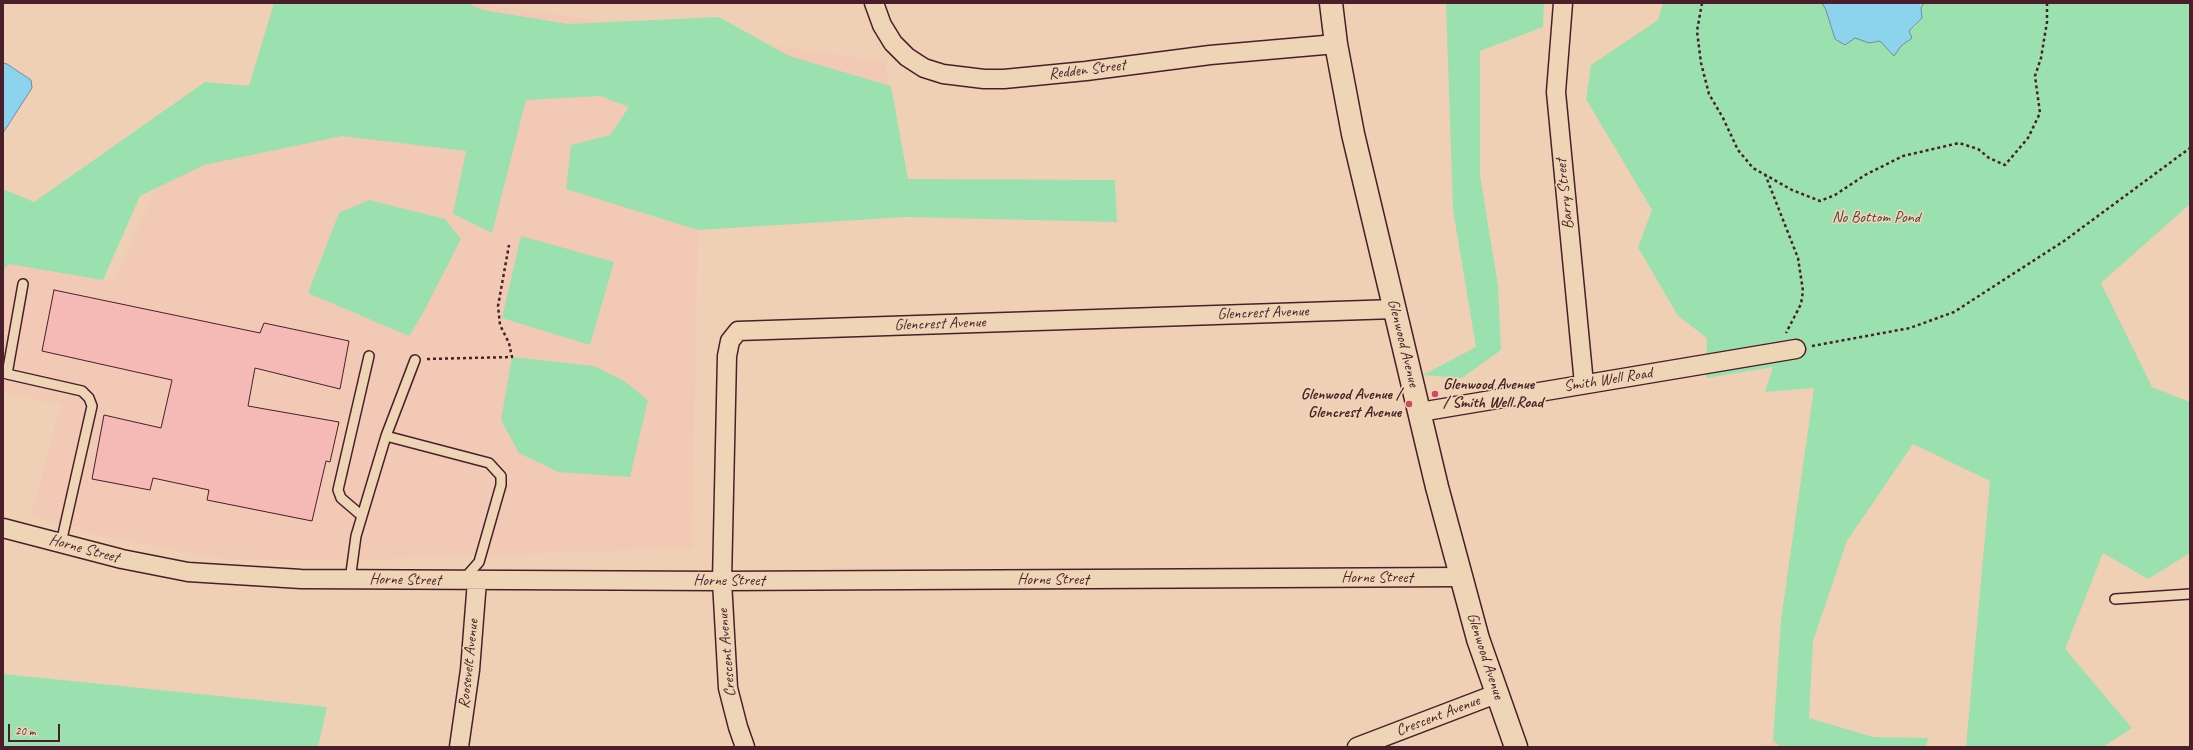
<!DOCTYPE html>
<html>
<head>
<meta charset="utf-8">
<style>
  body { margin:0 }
  #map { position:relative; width:2193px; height:750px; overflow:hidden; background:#efd0b5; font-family:Caveat,sans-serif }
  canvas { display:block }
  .frame { position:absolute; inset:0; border:4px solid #4a1f2b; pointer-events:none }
  .scale { position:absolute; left:8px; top:724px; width:52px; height:18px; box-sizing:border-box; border:2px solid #4a1f2b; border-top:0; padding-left:5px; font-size:12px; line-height:14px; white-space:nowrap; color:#4a1f2b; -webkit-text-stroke:3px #edd5b5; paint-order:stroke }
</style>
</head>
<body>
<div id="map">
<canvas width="2193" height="750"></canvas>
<div class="frame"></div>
<div class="scale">20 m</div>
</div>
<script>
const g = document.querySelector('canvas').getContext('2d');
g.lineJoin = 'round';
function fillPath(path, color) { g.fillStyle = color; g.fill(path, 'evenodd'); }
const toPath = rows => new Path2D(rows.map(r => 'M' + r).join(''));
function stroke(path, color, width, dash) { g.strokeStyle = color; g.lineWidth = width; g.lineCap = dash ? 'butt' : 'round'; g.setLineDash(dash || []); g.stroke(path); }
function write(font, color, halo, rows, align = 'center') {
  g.font = font + ' Caveat,sans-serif'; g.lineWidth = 3.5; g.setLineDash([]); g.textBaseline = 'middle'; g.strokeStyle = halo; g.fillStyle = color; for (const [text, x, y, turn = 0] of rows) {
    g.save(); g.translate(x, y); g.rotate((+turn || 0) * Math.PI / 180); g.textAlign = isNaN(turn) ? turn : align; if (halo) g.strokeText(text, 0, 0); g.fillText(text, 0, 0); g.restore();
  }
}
fillPath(toPath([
  [274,3,476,3,886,62,904,217,698,230,692,548,326,561,222,559,91,534,31,515,61,405,3,392,3,258,113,282,205,82,249,86],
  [1773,741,1781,747,1758,747]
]), '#f1c9b5');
fillPath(toPath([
  [274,3,467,3,483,10,568,24,719,17,789,56,891,86,908,179,1115,180,1117,222,904,217,698,230,566,189,571,145,610,135,629,107,600,96,526,100,492,233,453,214,466,151,342,136,204,165,140,196,103,280,9,264,3,270,3,189,34,202,205,82,249,86],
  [1446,3,1544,3,1543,27,1480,51,1480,175,1498,286,1501,350,1462,378,1423,375,1476,347,1453,210],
  [1663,3,1822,3,1826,10,1835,39,1855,38,1869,43,1880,41,1901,46,1907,42,1909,31,1916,26,1924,3,2190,3,2190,204,2101,283,2152,387,2190,402,2190,553,2148,579,2103,553,2065,649,2132,728,2103,747,1966,747,1990,481,1913,444,1847,541,1813,641,1809,718,1873,737,1928,738,1926,747,1781,747,1773,741,1781,620,1814,388,1765,392,1773,367,1706,378,1707,338,1678,316,1638,247,1652,210,1586,99,1591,65,1658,20],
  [369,200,445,219,461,239,422,315,409,336,308,293,339,213],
  [521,236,614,262,590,345,502,318],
  [512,357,594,366,624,381,648,400,630,477,558,472,519,453,501,420],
  [3,674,327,707,318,747,3,747]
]), '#9ae1af');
const water = toPath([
  [1822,3,1924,3,1921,8,1922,18,1909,31,1912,38,1901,46,1894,56,1880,41,1869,43,1855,38,1845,45,1835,39,1826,10,1822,3],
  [3,63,7,64,31,80,32,88,3,133,3,63]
]);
fillPath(water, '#8cd3ee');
stroke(water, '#728ba0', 1);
const building = toPath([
  [54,290,260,333,264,323,349,341,340,389,255,368,248,406,339,422,330,462,326,461,312,521,207,500,209,490,153,478,150,490,92,479,104,415,161,428,172,380,42,351,54,290]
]);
fillPath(building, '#f6bab6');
stroke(building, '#4a1f2b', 1);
const lane = toPath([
  [23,284,7,374,82,391,89,398,92,406,61,543],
  [386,436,415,360],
  [362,516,341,498,338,490,369,356],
  [350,580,356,536,386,436,489,463,501,476,501,485,479,562,464,579],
  [2115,599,2190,594]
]);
const street = toPath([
  [874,3,882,25,893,43,907,57,924,68,943,74,984,79,1004,79,1086,71,1210,55,1336,44],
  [1563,3,1556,92,1584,384],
  [1420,412,1796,349],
  [3,528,122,559,188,572,301,579,722,581,1460,577],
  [459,747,470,670,477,581],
  [745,747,738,727,728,688,722,581,727,356,730,341,738,331,1395,309],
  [1357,747,1496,694]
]);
const secondary = toPath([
  [1331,3,1336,44,1353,134,1437,487,1478,639,1516,747]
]);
stroke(lane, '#4a1f2b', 12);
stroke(street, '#4a1f2b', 21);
stroke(secondary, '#4a1f2b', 25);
stroke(toPath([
  [1702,3,1697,31,1701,63,1709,94,1723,118,1738,150,1753,168,1792,190,1820,201,1835,195,1865,175,1903,156,1959,143,1978,149,1989,158,2005,165,2028,138,2040,113,2035,76,2041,58,2047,22,2047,3],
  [1765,174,1798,258,1803,291,1801,304,1786,333],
  [1812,346,1910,328,1954,312,2064,241,2190,148],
  [427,359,512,357,509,343,500,325,498,306,509,245]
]), '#4a1f2b', 2.5, [3, 3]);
stroke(lane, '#edd5b5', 9);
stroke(street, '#edd5b5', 18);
stroke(secondary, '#edd5b5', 22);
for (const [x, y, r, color] of [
  [1435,394,4,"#d1495b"],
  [1409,404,4,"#d1495b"]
]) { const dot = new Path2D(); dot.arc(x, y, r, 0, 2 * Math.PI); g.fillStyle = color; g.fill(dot); stroke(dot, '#edd5b5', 1.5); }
write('16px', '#4a1f2b', '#edd5b5', [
  ["Redden Street",1087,70,-7],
  ["Barry Street",1565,194,-96],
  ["Glencrest Avenue",1263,313,-2],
  ["Glencrest Avenue",940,324,-2],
  ["Glenwood Avenue",1403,343,76],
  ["Smith Well Road",1608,380,-9],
  ["Horne Street",84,549,15],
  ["Horne Street",1377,578],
  ["Horne Street",405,580,1],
  ["Horne Street",1053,580],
  ["Horne Street",729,581],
  ["Crescent Avenue",727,653,-95],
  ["Glenwood Avenue",1485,656,72],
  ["Roosevelt Avenue",469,664,-84],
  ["Crescent Avenue",1438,716,-21]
]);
write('16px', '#563c3f', '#edd5b5', [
  ["No Bottom Pond",1876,218]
]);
write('bold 16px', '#4a1f2b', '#edd5b5', [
  ["Glenwood Avenue",1443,385],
  ["/ Smith Well Road",1443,403],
  ["Glenwood Avenue /",1401,395,"right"],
  ["Glencrest Avenue",1401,413,"right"]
], 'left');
</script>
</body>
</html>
